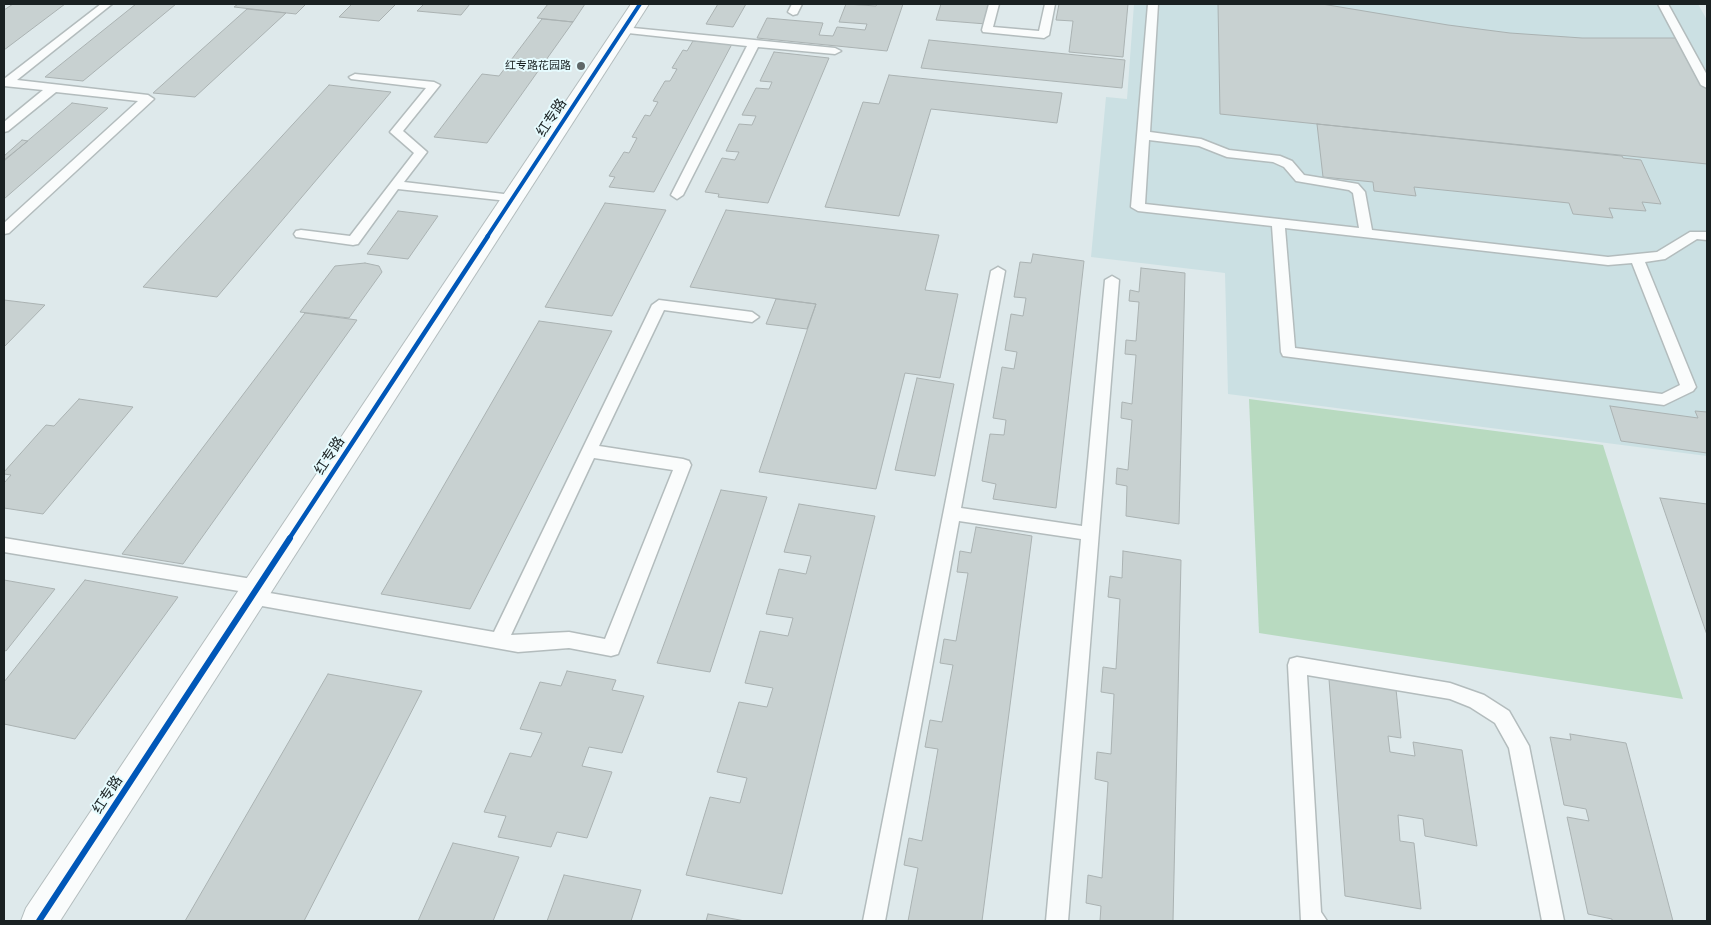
<!DOCTYPE html>
<html>
<head>
<meta charset="utf-8">
<style>
  body { margin:0 }
  #map { position:relative; width:1711px; height:925px; overflow:hidden; background:#dee9eb; font-family:"Times New Roman",serif }
  canvas { display:block }
  .frame { position:absolute; inset:0; border:5px solid #1a2122; pointer-events:none }
</style>
</head>
<body>
<div id="map">
<canvas width="1711" height="925"></canvas>
<div class="frame"></div>
</div>
<script>
const g = document.querySelector('canvas').getContext('2d');
g.lineJoin = 'round';
function fillPath(path, color) { g.fillStyle = color; g.fill(path, 'evenodd'); }
const toPath = rows => new Path2D(rows.map(r => 'M' + r).join(''));
function stroke(path, color, width, dash) { g.strokeStyle = color; g.lineWidth = width; g.lineCap = dash ? 'butt' : 'round'; g.setLineDash(dash || []); g.stroke(path); }
function write(font, color, halo, rows, align = 'center') {
  g.font = font + ' "Times New Roman","Noto Sans SC",serif'; g.lineWidth = 4; g.setLineDash([]); g.textBaseline = 'middle'; g.strokeStyle = halo; g.fillStyle = color; for (const [text, x, y, turn = 0] of rows) {
    g.save(); g.translate(x, y); g.rotate((+turn || 0) * Math.PI / 180); g.textAlign = isNaN(turn) ? turn : align; if (halo) g.strokeText(text, 0, 0); g.fillText(text, 0, 0); g.restore();
  }
}
fillPath(toPath([
  [1134,4,1698,4,1707,20,1707,456,1228,394,1225,273,1091,257,1106,97,1127,99]
]), '#cbe0e3');
fillPath(toPath([
  [1249,399,1603,445,1683,699,1259,633]
]), '#b8dac0');
const building = toPath([
  [13,4,65,4,4,50,4,10,13,4],
  [136,4,176,4,83,81,45,77,136,4],
  [238,4,306,4,296,14,234,7,238,4],
  [352,4,396,4,379,21,339,17,352,4],
  [424,4,470,4,461,15,417,11,424,4],
  [548,4,585,4,573,22,537,18,548,4],
  [718,4,746,4,733,27,706,24,718,4],
  [846,4,876,6,877,4,903,4,887,51,757,38,767,18,823,23,819,35,833,36,837,27,865,30,867,24,839,22,846,4],
  [941,4,991,4,986,24,936,20,941,4],
  [1059,4,1128,4,1123,57,1069,52,1073,21,1056,20,1059,4],
  [1218,4,1322,4,1448,25,1510,33,1582,38,1679,38,1707,89,1707,164,1220,114,1218,4],
  [247,9,286,13,195,97,153,93,247,9],
  [542,19,573,22,487,143,434,137,482,74,499,76,542,19],
  [929,40,1125,60,1122,88,921,68,929,40],
  [693,41,732,44,654,192,609,187,615,177,609,176,624,152,629,153,637,138,632,137,645,115,650,116,658,102,653,101,665,81,670,81,677,69,672,68,683,50,687,51,693,41],
  [774,52,829,58,768,203,718,197,719,194,705,192,722,158,735,160,739,152,726,151,739,124,752,125,756,116,742,115,756,88,769,89,772,82,760,81,774,52],
  [889,75,1062,93,1057,123,931,109,899,216,825,207,863,102,879,104,889,75],
  [329,85,391,92,217,297,143,287,329,85],
  [72,103,108,108,4,199,4,161,72,103],
  [1317,124,1622,156,1623,158,1641,160,1661,204,1642,202,1646,211,1609,208,1613,218,1573,214,1569,203,1414,187,1416,196,1374,191,1373,182,1323,177,1317,124],
  [22,140,28,141,4,160,4,156,22,140],
  [605,203,666,210,612,316,545,307,605,203],
  [726,210,939,235,925,290,958,294,940,378,905,373,876,489,759,472,816,304,690,287,726,210],
  [398,211,438,216,408,259,367,254,398,211],
  [1033,254,1084,261,1056,508,993,499,996,484,982,481,990,434,1004,435,1006,420,993,418,1002,367,1014,369,1017,352,1005,350,1011,314,1023,316,1026,298,1014,297,1020,262,1031,263,1033,254],
  [365,263,379,266,382,272,349,318,300,312,335,266,365,263],
  [1141,268,1185,273,1179,524,1126,516,1127,486,1116,484,1117,468,1128,470,1132,420,1121,418,1122,402,1132,404,1136,355,1125,354,1126,340,1136,341,1139,302,1129,301,1130,290,1139,292,1141,268],
  [776,299,816,304,807,329,766,324,776,299],
  [4,300,45,305,4,347,4,300],
  [305,313,357,320,183,564,122,554,305,313],
  [539,321,612,331,470,609,381,594,539,321],
  [917,378,954,384,935,476,895,470,917,378],
  [79,399,133,407,43,514,4,508,4,483,11,475,4,474,4,472,46,425,54,426,79,399],
  [1610,406,1698,418,1695,411,1707,412,1707,453,1621,441,1610,406],
  [721,490,767,497,710,672,657,663,721,490],
  [1660,498,1707,504,1707,635,1660,498],
  [799,504,875,516,782,894,686,875,710,797,740,803,747,778,717,772,739,702,767,707,773,688,745,683,760,631,788,636,793,618,766,614,779,569,806,574,811,556,784,552,799,504],
  [976,527,1032,536,982,921,908,921,918,868,904,865,909,838,922,841,938,749,925,747,930,720,942,722,953,665,940,663,944,639,956,641,968,573,957,572,960,551,971,553,976,527],
  [1123,551,1181,560,1173,921,1100,921,1101,906,1086,903,1088,875,1102,878,1108,782,1095,779,1097,752,1111,754,1114,694,1101,692,1103,667,1116,669,1120,599,1108,597,1110,576,1122,578,1123,551],
  [4,580,55,589,6,651,4,650,4,580],
  [85,580,178,597,75,739,4,724,4,682,85,580],
  [567,671,616,680,612,690,644,696,622,753,589,747,582,766,612,772,587,838,557,832,551,847,498,837,506,816,484,812,510,753,531,757,542,733,520,729,540,682,561,686,567,671],
  [328,674,422,691,304,921,185,921,328,674],
  [1329,679,1396,689,1401,738,1388,736,1390,752,1415,756,1413,742,1462,750,1477,846,1425,836,1423,819,1398,815,1400,841,1414,843,1421,909,1345,896,1329,679],
  [1570,734,1626,743,1673,921,1612,921,1612,919,1588,914,1567,817,1589,821,1586,809,1564,805,1550,737,1571,740,1570,734],
  [453,843,519,857,493,921,418,921,453,843],
  [564,875,641,890,631,921,547,921,564,875],
  [708,914,745,921,706,921,708,914]
]);
fillPath(building, '#c8d1d1');
stroke(building, '#aab2b2', 1);
const lane = toPath([
  [101,4,112,4,17,80,148,95,154,99,9,233,4,234,4,223,138,101,56,92,8,131,4,132,4,122,43,90,4,86,4,79,101,4],
  [792,4,802,4,797,14,793,15,788,12,792,4],
  [989,4,999,4,993,27,1039,31,1045,4,1055,4,1049,35,1044,38,983,32,982,30,989,4],
  [1148,4,1158,4,1150,132,1201,139,1229,150,1280,156,1292,161,1304,175,1358,184,1365,192,1372,230,1608,257,1657,252,1690,232,1707,232,1707,240,1697,239,1665,259,1645,262,1696,387,1693,391,1664,405,1283,356,1281,352,1272,226,1138,211,1131,207,1148,4],
  [1149,140,1199,146,1227,157,1273,162,1284,167,1296,181,1349,190,1353,193,1359,228,1145,204,1149,140],
  [1285,228,1608,265,1632,263,1680,385,1662,394,1295,348,1285,228],
  [1658,4,1668,4,1707,75,1707,88,1701,85,1658,4],
  [623,27,835,48,841,51,835,54,758,47,683,195,677,199,671,195,747,46,619,32,618,30,623,27],
  [355,74,434,82,440,85,403,131,427,152,404,182,512,195,518,199,517,202,398,189,358,244,353,245,296,237,294,234,296,231,301,230,350,236,414,153,390,132,426,88,351,79,349,77,355,74],
  [998,267,1005,271,961,508,1082,526,1105,280,1112,276,1119,280,1068,921,1046,921,1081,539,959,521,885,921,863,921,991,271,998,267],
  [659,300,752,312,759,317,752,322,664,310,599,446,683,459,689,461,691,465,618,654,611,656,569,648,518,652,251,604,245,602,242,597,245,592,4,552,4,538,258,580,264,582,267,587,264,592,494,632,652,305,659,300],
  [594,458,673,470,605,639,569,632,511,635,594,458],
  [1297,657,1450,683,1484,695,1509,711,1529,746,1564,921,1542,921,1509,748,1495,723,1470,707,1450,699,1307,675,1321,912,1327,921,1301,921,1288,665,1290,659,1297,657]
]);
const secondary = toPath([
  [631,4,649,4,60,921,21,921,26,908,631,4]
]);
stroke(lane, '#b3bcbd', 3);
stroke(secondary, '#b3bcbd', 2);
fillPath(lane, '#fafcfc');
fillPath(secondary, '#fafcfc');
stroke(toPath([
  [487,237,640,4]
]), '#0057b8', 4);
stroke(toPath([
  [289,539,488,236]
]), '#0057b8', 4.5);
stroke(toPath([
  [39,921,290,538]
]), '#0057b8', 6);
for (const [x, y, r, color] of [
  [581,66,5,"#5f6768"]
]) { const dot = new Path2D(); dot.arc(x, y, r, 0, 2 * Math.PI); g.fillStyle = color; g.fill(dot); stroke(dot, '#e6fbfe', 2); }
write('11px', '#1a2122', '#e6fbfe', [
  ["红专路花园路",571,66]
], 'right');
write('14px', '#1a2122', '#e6fbfe', [
  ["红专路",552,118,-57],
  ["红专路",330,456,-57],
  ["红专路",108,795,-57]
]);
</script>
</body>
</html>
